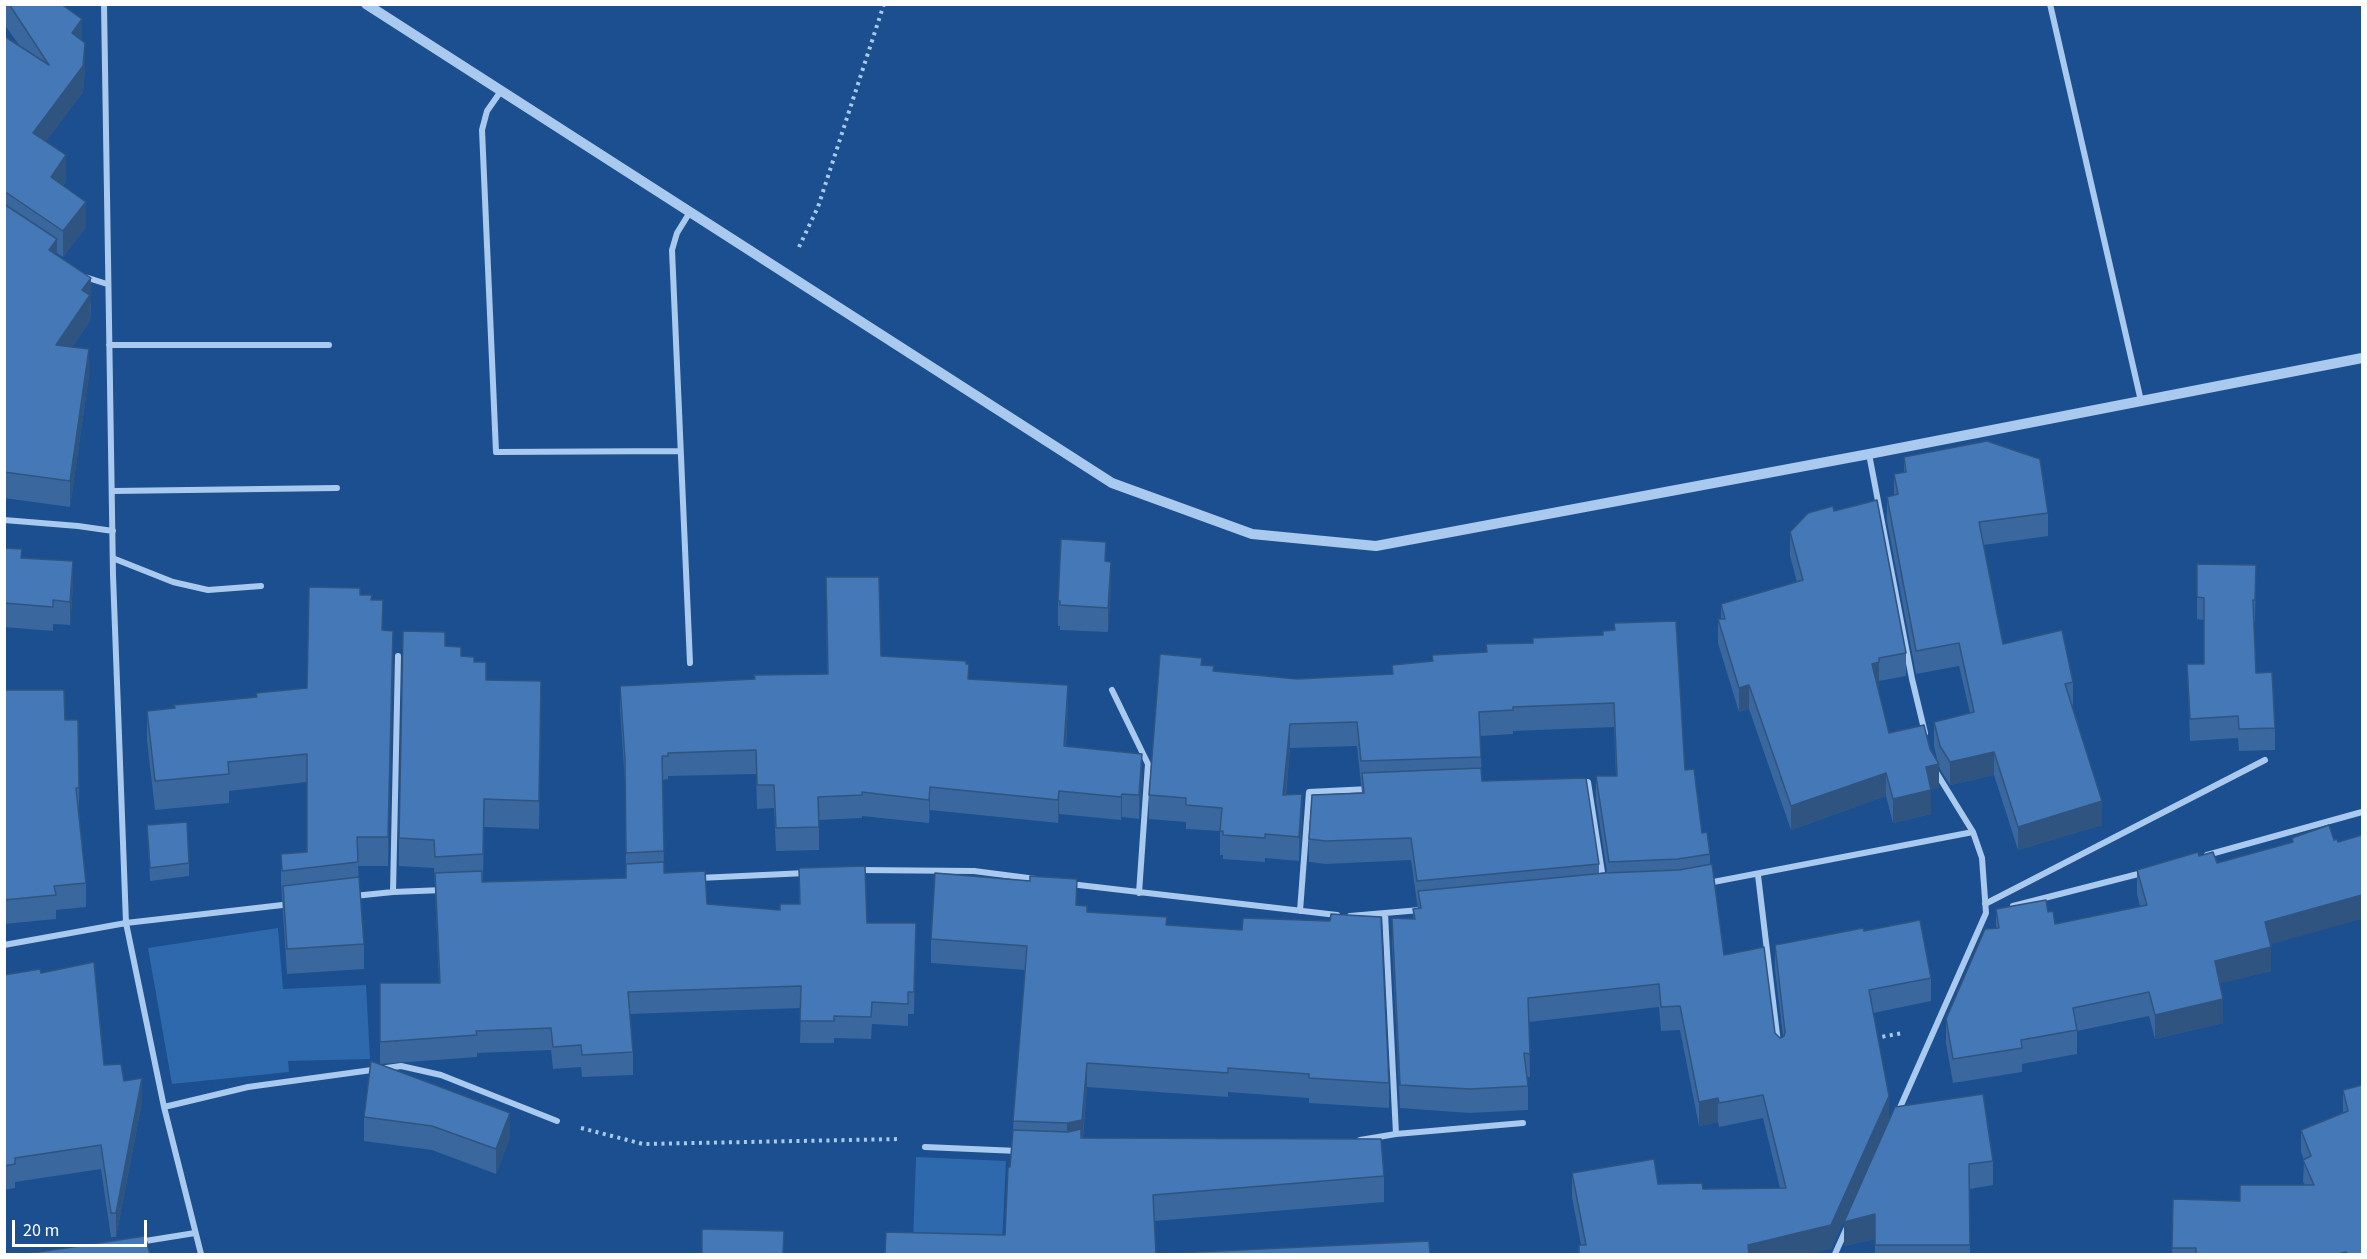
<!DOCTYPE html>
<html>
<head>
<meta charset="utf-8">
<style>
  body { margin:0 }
  #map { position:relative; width:2367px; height:1259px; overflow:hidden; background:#1b4f8f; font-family:"Source Sans 3",sans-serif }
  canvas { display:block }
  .frame { position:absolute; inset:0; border:6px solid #fff; pointer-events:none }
  .scale { position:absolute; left:12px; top:1220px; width:135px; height:27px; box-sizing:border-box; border:3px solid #fff; border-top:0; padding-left:8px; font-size:18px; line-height:21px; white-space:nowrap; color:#fff; -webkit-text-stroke:4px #1b4f8f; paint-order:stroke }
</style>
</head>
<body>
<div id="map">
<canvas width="2367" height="1259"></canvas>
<div class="frame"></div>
<div class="scale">20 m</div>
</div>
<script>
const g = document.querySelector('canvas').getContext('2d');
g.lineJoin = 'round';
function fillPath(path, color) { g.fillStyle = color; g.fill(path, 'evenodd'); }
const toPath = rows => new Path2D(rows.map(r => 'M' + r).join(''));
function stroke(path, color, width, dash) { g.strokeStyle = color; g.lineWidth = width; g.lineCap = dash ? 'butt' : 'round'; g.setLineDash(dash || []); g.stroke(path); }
fillPath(toPath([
  [278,928,283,989,366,985,370,1059,288,1061,289,1072,172,1084,148,948],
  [916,1157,1006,1161,1002,1246,913,1242]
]), '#2e69ad');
stroke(toPath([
  [799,247,818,207,884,4],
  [1875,1038,1903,1033],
  [581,1128,643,1144,901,1139]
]), '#a9c9ee', 4, [3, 4.5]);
stroke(toPath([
  [104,4,113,575,126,923,164,1107,201,1254],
  [2050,4,2141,401],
  [501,91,487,111,482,130,496,452,679,451],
  [690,212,677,233,672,250,690,663],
  [85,277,107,284],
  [109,345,329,345],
  [1869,454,1912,679,1925,733],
  [113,491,337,488],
  [4,520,78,526,113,531],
  [115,559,173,582,208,590,261,586],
  [1112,690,1148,764,1139,893],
  [1580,782,1588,782,1603,879],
  [2207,855,2362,812],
  [858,870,974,871,1036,879],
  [1758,875,1778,1043],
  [699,878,806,873],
  [1708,883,1973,832],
  [1070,884,1337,915],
  [393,892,398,656],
  [354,896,393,892,443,890],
  [1985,904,2265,760],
  [2013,906,2142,873],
  [1300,911,1309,792,1369,789],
  [1350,916,1420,910],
  [4,945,126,923,291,904],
  [164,1107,248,1087,401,1066,441,1075,557,1121],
  [1898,1112,1986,913,1982,858,1973,832,1936,772],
  [1396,1134,1523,1123],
  [1360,1140,1396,1134,1385,913],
  [925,1147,1018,1151],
  [139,1242,195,1233],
  [1835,1254,1848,1225]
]), '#a9c9ee', 6);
stroke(toPath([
  [366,4,1112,483,1252,534,1376,546,1869,454,2362,358]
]), '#a9c9ee', 10);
fillPath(toPath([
  [4,4,61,4,82,40,85,69,83,92,46,141,66,181,63,186,86,227,63,257,57,253,57,255,91,304,90,321,72,347,89,375,70,507,4,498,4,36,19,45,4,24],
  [1904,457,2048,513,2048,536,1984,545,2003,644,2073,682,2073,705,2072,706,2102,825,2018,850,1994,775,1950,785,1940,769,1939,766,1939,788,1931,789,1931,814,1893,823,1886,796,1791,830,1749,709,1739,712,1718,643,1718,619,1721,619,1721,604,1797,582,1790,556,1790,532,1834,511,1906,653,1906,676,1879,681,1879,686,1877,686,1889,733,1930,749,1938,763,1934,746,1934,722,1970,713,1959,666,1916,674,1887,521,1887,497,1894,495,1894,474,1904,472],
  [4,548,22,558,73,585,70,625,53,624,53,631,4,627],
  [1106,561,1111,586,1108,632,1060,630,1060,626,1058,626,1058,601],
  [2197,564,2256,565,2255,622,2254,622,2256,673,2275,728,2275,750,2239,751,2238,738,2190,741,2187,664,2204,664,2204,620,2197,619],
  [826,577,881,656,969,679,1068,708,1066,746,1142,778,1139,819,1122,817,1121,820,1059,814,1058,823,930,810,929,823,862,816,862,818,819,820,819,850,776,851,774,808,757,809,756,774,668,776,668,779,663,780,664,873,707,904,780,910,799,904,799,868,867,923,916,945,914,1014,908,1014,908,1026,872,1024,871,1039,834,1038,834,1043,800,1043,801,1008,630,1014,633,1052,633,1075,582,1077,581,1067,553,1069,551,1050,477,1053,477,1057,380,1064,380,983,439,983,434,868,399,866,399,838,445,646,461,656,474,662,486,680,541,709,539,829,484,827,483,882,626,878,625,783,620,709,620,686,754,679,827,674],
  [360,595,372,600,393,659,388,866,358,866,364,944,364,969,287,974,281,883,281,854,307,852,307,782,229,791,229,803,155,810,147,740,147,711,174,708,174,705,256,697,256,693,307,688],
  [1614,623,1685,770,1702,833,1710,854,1710,865,1724,955,1775,1033,1780,1038,1783,1036,1775,969,1775,945,1864,931,1931,978,1931,1001,1873,1013,1889,1119,1831,1249,1581,1245,1572,1197,1572,1173,1703,1189,1780,1188,1763,1118,1719,1127,1718,1122,1699,1126,1680,1030,1661,1031,1659,1007,1529,1022,1530,1077,1527,1077,1528,1086,1528,1110,1470,1113,1400,1108,1392,942,1392,918,1413,919,1413,909,1418,909,1411,860,1326,864,1309,862,1309,839,1362,793,1357,746,1290,748,1286,795,1302,819,1299,861,1265,858,1265,862,1223,859,1223,855,1220,855,1220,831,1186,829,1186,822,1149,819,1149,795,1202,665,1214,671,1297,679,1392,674,1432,661,1432,655,1486,652,1533,643,1603,635,1614,630],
  [1614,727,1616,776,1596,776,1596,800,1607,872,1599,873,1599,864,1482,781,1480,736,1513,734,1513,731],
  [4,690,65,720,79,788,79,812,86,883,86,907,56,910,56,919,4,924],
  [147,825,189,863,189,876,150,881],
  [2329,825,2271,945,2271,971,2220,983,2223,1023,2155,1039,2149,1016,2077,1031,2077,1054,2022,1064,2022,1072,1953,1083,1946,1043,1946,1019,1996,928,1996,909,2048,912,2055,924,2140,906,2137,894,2137,870,2199,856,2217,863,2292,842,2292,838],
  [1030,881,1077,905,1087,912,1167,925,1389,1083,1389,1108,1309,1103,1309,1098,1228,1092,1228,1097,1087,1087,1083,1138,1384,1176,1384,1202,1154,1221,1156,1254,1430,1254,885,1254,1005,1235,1025,970,931,963,931,939],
  [41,973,104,1065,124,1081,142,1102,116,1237,111,1237,101,1169,15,1182,15,1188,4,1190,4,975],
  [2362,1085,2362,1254,2172,1254,2173,1199,2240,1201,2305,1185,2303,1182,2304,1160,2301,1152,2301,1130,2343,1113,2343,1090],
  [1895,1107,1993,1161,1993,1185,1970,1189,1970,1254,1875,1254,1875,1239,1844,1246],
  [510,1113,510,1137,496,1174,432,1150,364,1141,364,1117]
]), '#3a679d');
fillPath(toPath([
  [82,19,82,45,72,33],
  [85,43,85,69,83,92,33,159,33,133],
  [66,155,66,181,51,203,51,177],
  [86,202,86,227,63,257,63,231],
  [57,239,57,265,49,250],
  [91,278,90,321,56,371,56,345,82,290],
  [89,349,89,375,70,507,70,481],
  [73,561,73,585,70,625,70,602],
  [1111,562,1111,586,1108,632,1108,608],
  [393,631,393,659,388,866,388,837],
  [1879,662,1879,686,1872,688,1872,664],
  [541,681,541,709,539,829,539,801],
  [1068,685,1068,708,1064,769,1064,746],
  [1749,685,1749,709,1739,712,1739,688],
  [1290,724,1290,748,1283,819,1283,795],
  [1994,752,1994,775,1950,785,1950,762],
  [1142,754,1142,778,1139,819,1139,795],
  [1939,764,1939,788,1926,791,1926,767],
  [1886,773,1886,796,1791,830,1791,806],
  [930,787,930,810,929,823,929,800],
  [1931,790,1931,814,1893,823,1893,799],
  [1059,791,1059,814,1058,823,1058,800],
  [1122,794,1122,817,1121,820,1121,797],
  [1302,794,1302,819,1299,861,1299,837],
  [2102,801,2102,825,2018,850,2018,827],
  [2362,895,2362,919,2265,946,2265,922],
  [916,923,916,945,914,1014,914,992],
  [2271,947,2271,971,2215,985,2215,961],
  [2223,999,2223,1023,2155,1039,2155,1015],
  [1087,1063,1087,1087,1082,1144,1067,1148,1067,1123],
  [142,1078,142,1102,116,1237,116,1213],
  [1889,1096,1889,1119,1831,1249,1808,1254,1748,1254,1748,1245],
  [1718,1098,1718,1122,1699,1126,1699,1102],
  [510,1113,510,1137,496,1174,496,1149],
  [1875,1214,1875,1239,1844,1246,1844,1222]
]), '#305480');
const building = toPath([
  [9,4,61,4,82,19,72,33,85,43,83,66,33,133,66,155,51,177,86,202,63,231,7,193,4,193,4,36,49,65,9,4],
  [4,204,57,239,49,250,91,278,82,290,90,295,56,345,89,349,70,481,4,472,4,204],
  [1987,441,2040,459,2048,513,1979,522,2003,644,2062,630,2073,682,2065,684,2102,801,2018,827,1994,752,1950,762,1940,746,1934,722,1974,712,1959,643,1916,651,1887,497,1898,494,1894,474,1906,472,1904,457,1987,441],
  [1877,500,1906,653,1879,658,1879,662,1872,664,1889,733,1924,725,1930,749,1939,764,1926,767,1931,790,1893,799,1886,773,1791,806,1749,685,1739,688,1718,619,1725,619,1721,604,1803,580,1790,532,1808,513,1833,506,1834,511,1877,500],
  [1061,539,1106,542,1105,561,1111,562,1108,608,1060,605,1060,601,1058,601,1061,539],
  [4,548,22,549,21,558,73,561,70,602,53,600,53,607,4,603,4,548],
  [2197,564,2256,565,2255,600,2253,600,2256,673,2272,672,2275,728,2239,729,2238,716,2190,719,2187,664,2204,664,2204,598,2197,597,2197,564],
  [826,577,879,577,881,656,966,661,966,664,969,664,968,679,1068,685,1064,746,1142,754,1139,795,1122,794,1121,797,1059,791,1058,800,930,787,929,800,862,792,862,795,818,797,819,827,776,828,774,785,757,785,756,750,668,753,668,756,662,756,664,851,626,853,625,759,620,686,755,679,754,675,828,674,826,577],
  [309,587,360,588,360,595,372,595,371,600,383,600,382,630,393,631,388,837,357,837,358,862,282,871,281,854,307,852,307,754,228,762,229,774,155,781,147,711,175,708,174,705,257,697,256,693,307,688,309,587],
  [1676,621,1685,770,1694,769,1702,833,1707,832,1710,854,1678,859,1609,862,1596,776,1617,776,1614,703,1513,707,1513,710,1479,712,1481,757,1361,761,1357,722,1290,724,1283,795,1302,794,1299,837,1265,834,1265,838,1223,835,1223,831,1220,831,1222,808,1186,805,1186,798,1149,795,1160,654,1202,658,1201,665,1214,666,1213,671,1297,679,1393,674,1392,665,1433,661,1432,655,1487,652,1486,644,1533,643,1533,638,1603,635,1603,631,1615,630,1614,623,1676,621],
  [403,631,445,632,445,646,461,647,461,656,474,657,474,662,486,662,486,680,541,681,539,801,484,799,483,854,435,857,434,840,399,838,403,631],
  [4,690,64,690,65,720,78,720,79,788,76,788,86,883,54,886,56,895,4,900,4,690],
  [1481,768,1482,781,1586,778,1599,864,1417,881,1411,838,1326,841,1309,839,1312,795,1364,793,1362,773,1481,768],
  [187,822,189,863,150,868,147,825,187,822],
  [2329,825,2334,840,2337,839,2338,842,2362,835,2362,895,2265,922,2271,947,2215,961,2223,999,2155,1015,2149,992,2073,1008,2077,1030,2021,1040,2022,1048,1953,1059,1946,1019,1985,929,1999,928,1996,909,2046,900,2048,912,2053,911,2055,924,2147,905,2137,870,2198,852,2199,856,2213,852,2217,863,2293,842,2292,838,2329,825],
  [664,862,664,873,705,871,707,904,780,910,780,904,800,904,799,868,865,866,867,923,916,923,914,992,908,992,908,1004,872,1002,871,1017,834,1016,834,1021,800,1021,801,986,628,992,633,1052,582,1055,581,1045,553,1047,551,1028,476,1031,477,1035,380,1042,380,983,440,983,435,873,482,871,482,882,626,878,626,864,664,862],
  [1712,864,1724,955,1764,947,1775,1033,1780,1038,1784,1036,1785,1032,1775,945,1863,928,1864,931,1920,920,1931,978,1869,990,1889,1096,1831,1225,1748,1245,1749,1254,1579,1254,1579,1245,1586,1245,1572,1173,1654,1159,1658,1184,1702,1183,1703,1189,1786,1188,1763,1095,1719,1103,1718,1098,1699,1102,1680,1006,1661,1007,1659,984,1528,998,1530,1054,1524,1053,1528,1086,1470,1089,1400,1085,1392,918,1415,919,1413,909,1421,908,1418,891,1605,873,1679,870,1712,864],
  [935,873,1030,881,1030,876,1077,879,1076,905,1087,906,1087,912,1167,917,1166,925,1242,930,1243,918,1330,921,1331,914,1381,917,1389,1083,1309,1078,1309,1074,1228,1068,1228,1073,1087,1063,1082,1120,1067,1123,1013,1121,1027,946,931,939,935,873],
  [359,877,364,944,287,949,283,886,359,877],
  [94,962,104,1065,121,1064,124,1081,142,1078,116,1213,111,1213,101,1145,15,1158,15,1164,4,1166,4,975,40,969,41,973,94,962],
  [371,1061,510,1113,496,1149,432,1126,364,1117,371,1061],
  [2362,1085,2362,1254,2347,1254,2346,1252,2338,1254,2196,1254,2196,1248,2172,1248,2173,1199,2240,1201,2240,1185,2314,1185,2303,1160,2311,1156,2301,1130,2348,1111,2343,1090,2362,1085],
  [1983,1094,1993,1161,1969,1164,1970,1245,1875,1245,1875,1214,1844,1222,1895,1107,1983,1094],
  [1081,1129,1081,1138,1381,1139,1384,1176,1153,1195,1156,1254,1429,1241,1430,1254,885,1254,886,1232,1005,1235,1008,1167,1010,1167,1013,1130,1068,1132,1081,1129],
  [702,1229,784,1231,783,1254,702,1254,702,1229],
  [145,1236,150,1254,26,1254,145,1236]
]);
fillPath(building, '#4478b7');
stroke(building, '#305480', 1.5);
</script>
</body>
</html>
